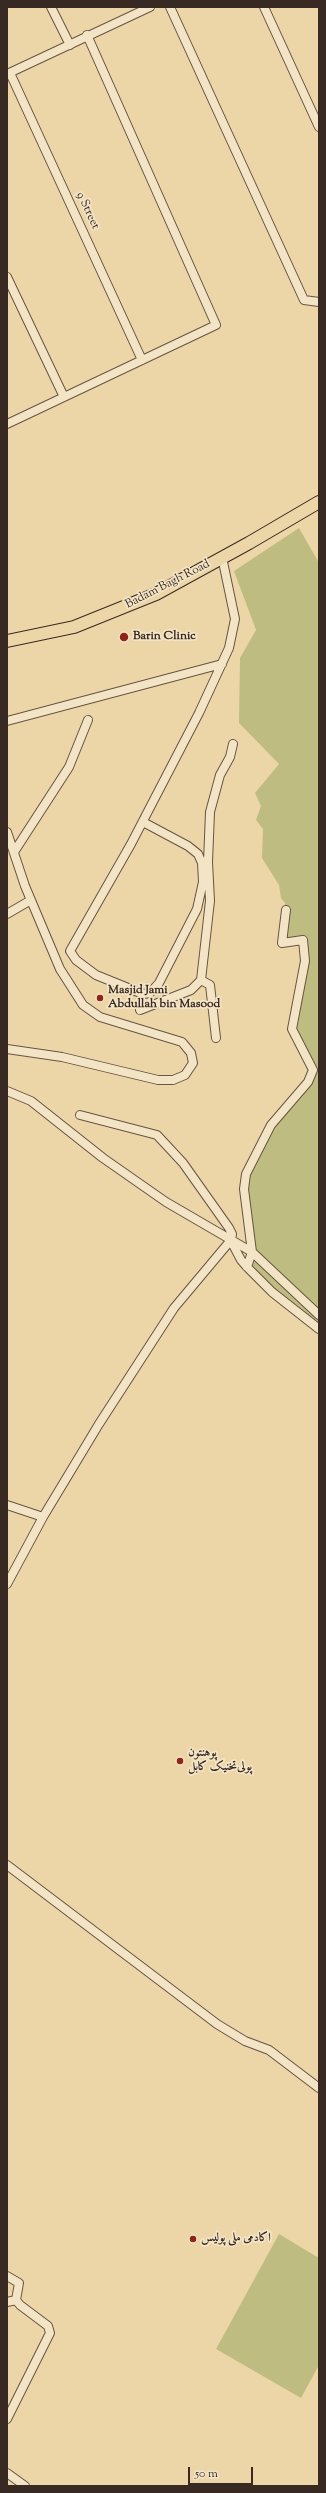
<!DOCTYPE html>
<html>
<head>
<meta charset="utf-8">
<style>
  body { margin:0 }
  #map { position:relative; width:326px; height:2493px; overflow:hidden; background:#ecd6a7; font-family:"Sorts Mill Goudy",serif }
  canvas { display:block }
  .frame { position:absolute; inset:0; border:8px solid #392923; pointer-events:none }
  .scale { position:absolute; left:188px; top:2467px; width:65px; height:18px; box-sizing:border-box; border:2px solid #392923; border-top:0; padding-left:5px; font-size:12px; line-height:14px; white-space:nowrap; color:#392923; -webkit-text-stroke:3px #f3e4c6; paint-order:stroke }
</style>
</head>
<body>
<div id="map">
<canvas width="326" height="2493"></canvas>
<div class="frame"></div>
<div class="scale">50 m</div>
</div>
<script>
const g = document.querySelector('canvas').getContext('2d');
g.lineJoin = 'round';
function fillPath(path, color) { g.fillStyle = color; g.fill(path, 'evenodd'); }
const toPath = rows => new Path2D(rows.map(r => 'M' + r).join(''));
function stroke(path, color, width, dash) { g.strokeStyle = color; g.lineWidth = width; g.lineCap = dash ? 'butt' : 'round'; g.setLineDash(dash || []); g.stroke(path); }
function write(font, color, halo, rows, align = 'center') {
  g.font = font + ' "Sorts Mill Goudy",Amiri,serif'; g.lineWidth = 3.5; g.setLineDash([]); g.textBaseline = 'middle'; g.strokeStyle = halo; g.fillStyle = color; for (const [text, x, y, turn = 0] of rows) {
    g.save(); g.translate(x, y); g.rotate((+turn || 0) * Math.PI / 180); g.textAlign = isNaN(turn) ? turn : align; if (halo) g.strokeText(text, 0, 0); g.fillText(text, 0, 0); g.restore();
  }
}
fillPath(toPath([
  [299,528,319,563,319,1329,247,1267,246,1174,271,1125,312,1075,292,1029,302,984,303,940,282,943,285,903,281,898,279,885,262,858,263,829,256,820,261,806,255,793,279,764,239,723,240,658,256,630,234,571],
  [279,2234,319,2258,319,2365,301,2398,216,2349]
]), '#bfbc82');
const street = toPath([
  [51,7,70,45],
  [170,7,304,300,319,302],
  [264,7,319,127],
  [10,73,142,360],
  [7,74,150,7],
  [7,277,64,397],
  [7,424,216,325,87,35],
  [7,721,222,664],
  [143,822,188,846,198,854,202,863,203,882,197,909,159,983,150,993,143,994,96,975,76,960,70,951,131,844,199,713,229,648,235,619,222,557],
  [7,832,25,886,60,969,83,1005,100,1017,182,1042,191,1053,193,1063,185,1075,173,1080,158,1080,62,1057,7,1049],
  [14,852,69,767,88,720],
  [7,914,31,900],
  [201,980,210,985,216,1038],
  [140,1010,191,990,201,980,210,901,208,862,210,812,220,775,230,757,233,744],
  [7,1091,31,1101,103,1158,166,1202,252,1252,319,1315],
  [231,1241,241,1260,247,1267,272,1292,319,1329],
  [247,1267,252,1252,244,1189,246,1174,271,1125,308,1082,313,1070,292,1029,305,961,303,940,282,943,286,910],
  [7,1505,43,1517],
  [7,1584,43,1517,99,1424,174,1308,231,1240,232,1234,229,1228,183,1163,157,1135,80,1115],
  [7,1865,217,2024,245,2041,269,2050,319,2088],
  [7,2276,19,2283,16,2300,20,2305,48,2326,50,2333,7,2419],
  [7,2302,16,2300],
  [7,2473,25,2486]
]);
const primary = toPath([
  [7,641,74,627,156,594,249,543,319,502]
]);
stroke(street, '#665444', 10);
stroke(primary, '#392923', 14);
stroke(street, '#f3e4c6', 8);
stroke(primary, '#ecd6a7', 12);
for (const [x, y, r, color] of [
  [124,637,5,"#8f2418"],
  [100,998,4,"#8f2418"],
  [180,1761,4,"#8f2418"],
  [193,2239,4,"#8f2418"]
]) { const dot = new Path2D(); dot.arc(x, y, r, 0, 2 * Math.PI); g.fillStyle = color; g.fill(dot); stroke(dot, '#f3e4c6', 1.5); }
write('12px', '#392923', '#f3e4c6', [
  ["9 Street",87,211,65],
  ["Badam Bagh Road",168,585,-27]
]);
write('bold 12px', '#392923', '#f3e4c6', [
  ["Barin Clinic",133,637],
  ["Masjid Jami",108,991],
  ["Abdullah bin Masood",108,1005],
  ["پوهنتون",188,1754],
  ["پولی‌تخنیک کابل",188,1768],
  ["اکادمی ملی پولیس",201,2239]
], 'left');
</script>
</body>
</html>
